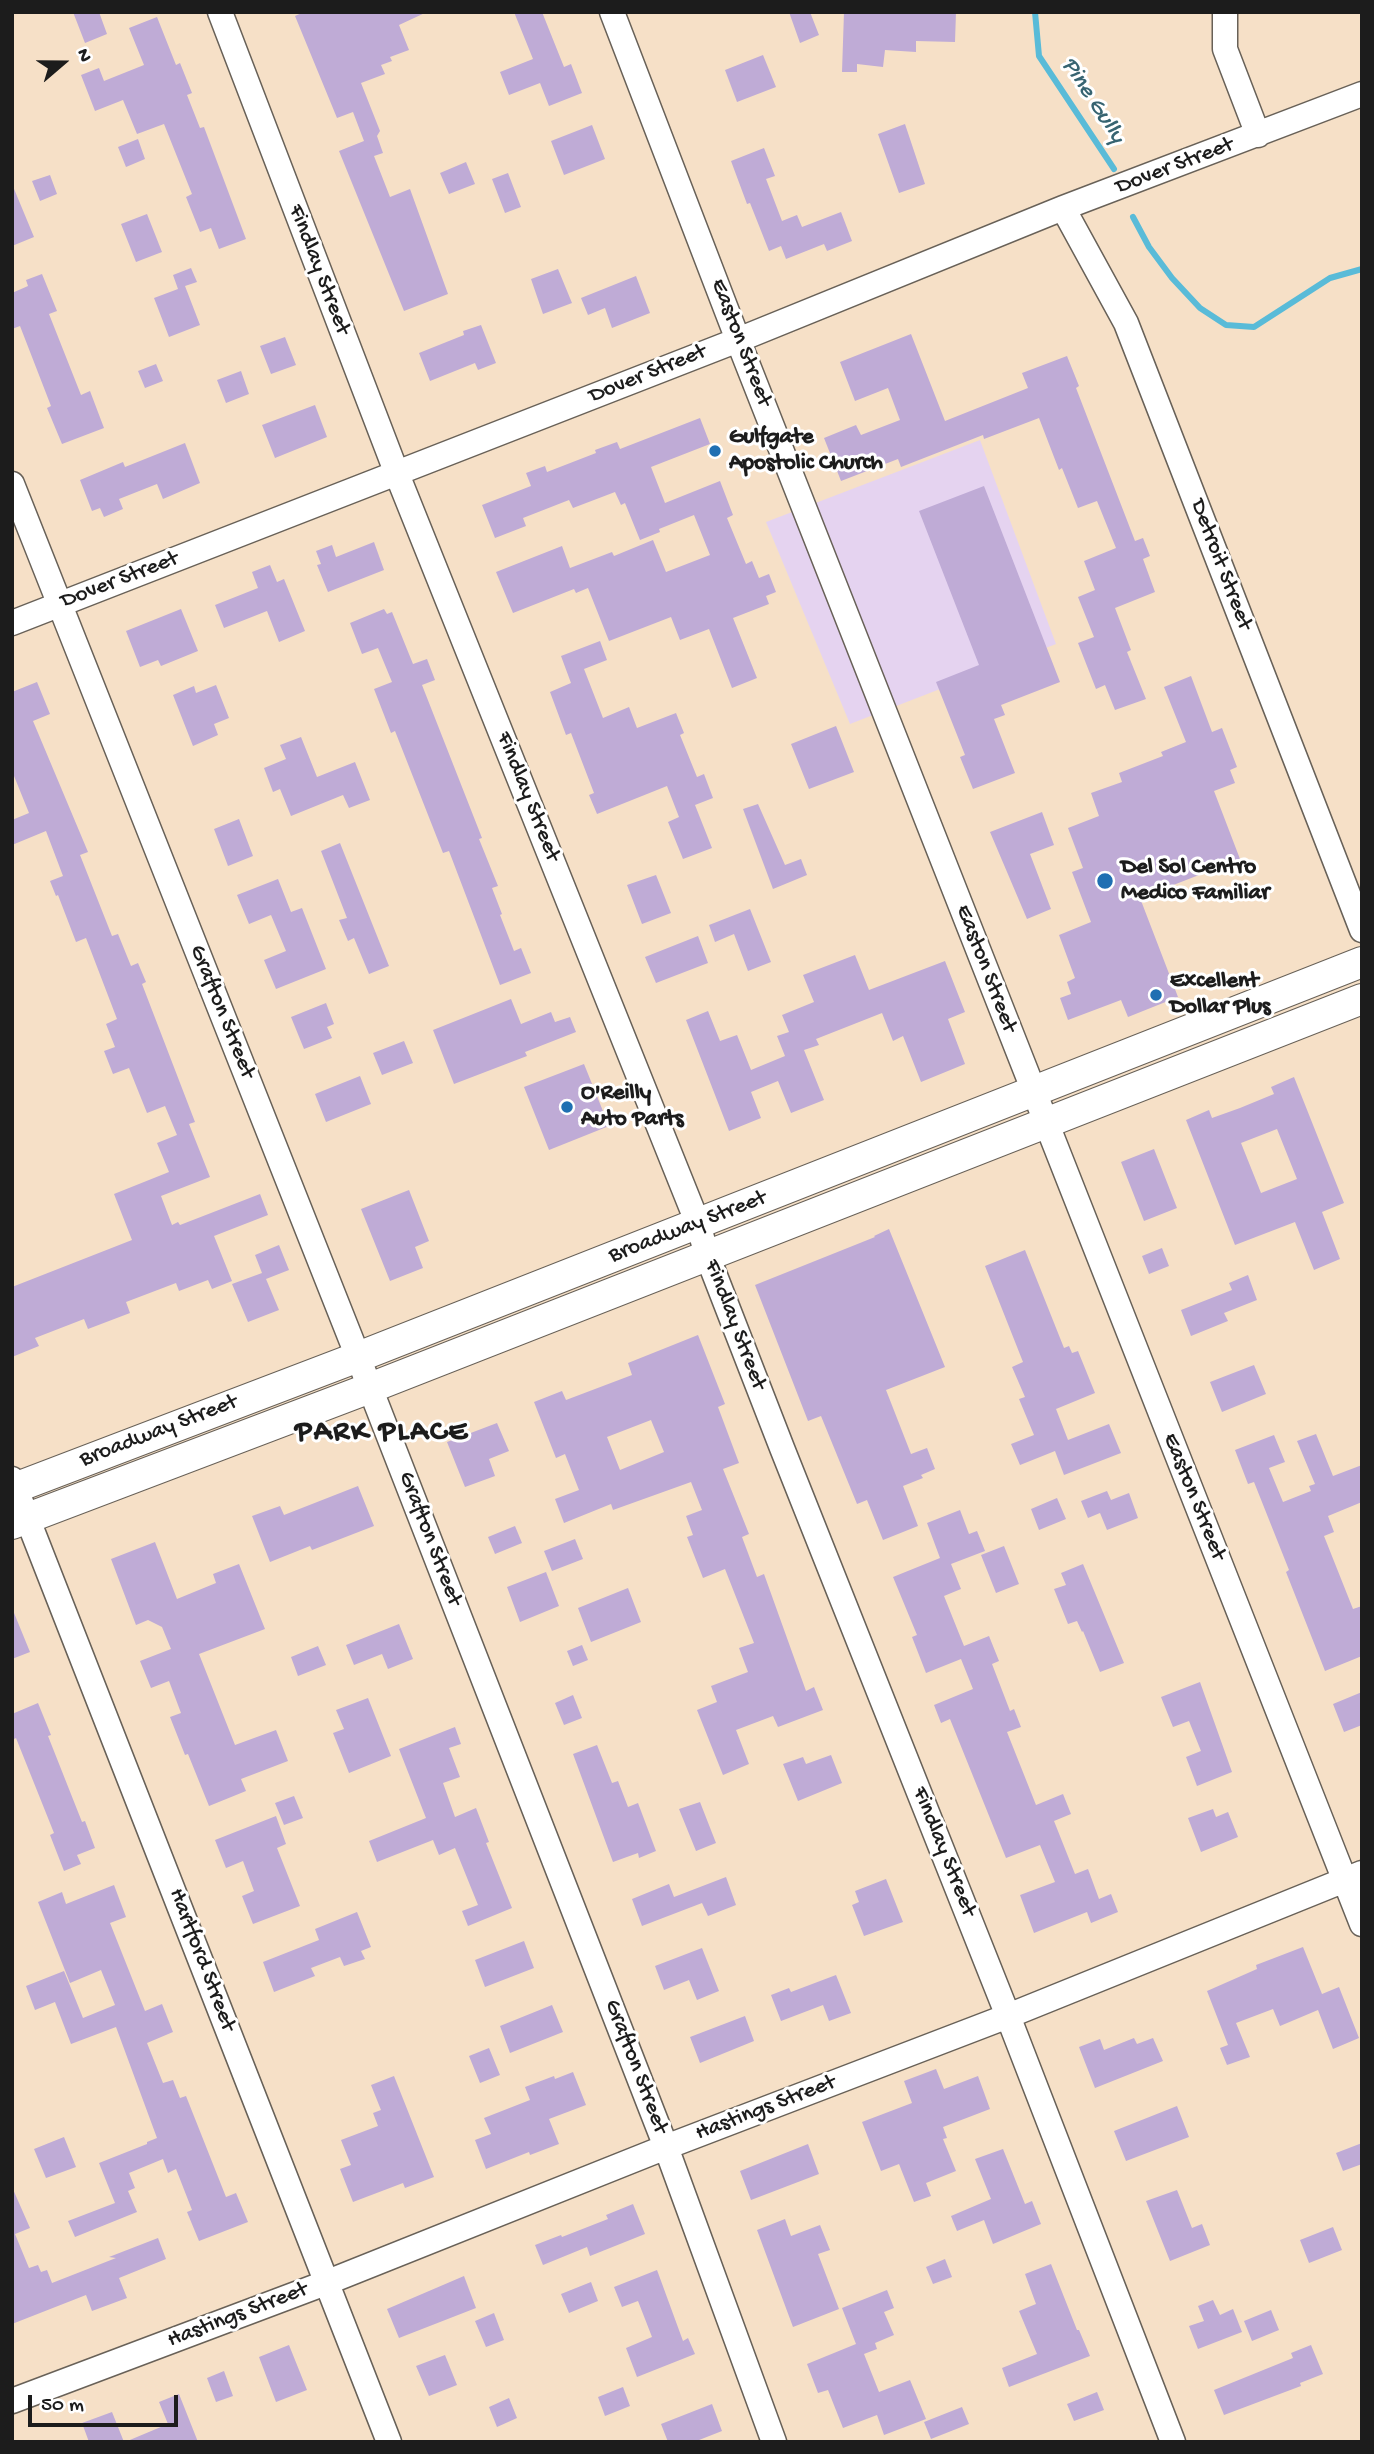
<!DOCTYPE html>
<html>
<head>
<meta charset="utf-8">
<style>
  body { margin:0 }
  #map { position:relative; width:1374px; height:2454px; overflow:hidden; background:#f6e0c7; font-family:"Gochi Hand",sans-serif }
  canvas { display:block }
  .frame { position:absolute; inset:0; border:14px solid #1c1c1c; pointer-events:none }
  .north { position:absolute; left:28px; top:28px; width:70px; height:70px; -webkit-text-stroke:5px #fff; paint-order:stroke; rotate:70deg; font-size:19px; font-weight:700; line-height:28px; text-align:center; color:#1c1c1c }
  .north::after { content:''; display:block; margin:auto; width:24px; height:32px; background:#1c1c1c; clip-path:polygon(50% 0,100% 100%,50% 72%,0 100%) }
  .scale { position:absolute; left:28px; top:2395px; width:150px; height:32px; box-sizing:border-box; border:4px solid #1c1c1c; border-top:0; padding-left:9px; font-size:21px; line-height:24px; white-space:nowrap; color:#1c1c1c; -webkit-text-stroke:5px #fff; paint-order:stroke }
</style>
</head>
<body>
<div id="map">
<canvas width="1374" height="2454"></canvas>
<div class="frame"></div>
<div class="north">N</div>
<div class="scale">50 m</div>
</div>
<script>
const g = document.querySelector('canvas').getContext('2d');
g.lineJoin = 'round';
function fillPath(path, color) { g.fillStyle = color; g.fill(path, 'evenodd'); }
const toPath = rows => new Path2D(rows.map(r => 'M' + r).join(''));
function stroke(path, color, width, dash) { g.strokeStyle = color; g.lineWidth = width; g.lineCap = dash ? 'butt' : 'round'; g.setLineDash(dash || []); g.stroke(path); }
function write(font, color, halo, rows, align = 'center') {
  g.font = font + ' "Gochi Hand",sans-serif'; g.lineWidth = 6; g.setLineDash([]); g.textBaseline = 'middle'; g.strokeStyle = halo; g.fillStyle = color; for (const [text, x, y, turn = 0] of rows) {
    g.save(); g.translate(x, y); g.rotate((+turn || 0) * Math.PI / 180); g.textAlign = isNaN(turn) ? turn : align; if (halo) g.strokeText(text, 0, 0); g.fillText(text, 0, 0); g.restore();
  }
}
fillPath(toPath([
  [980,440,1056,644,850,724,766,522]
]), '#e5d3f0');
stroke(toPath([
  [1035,12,1039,56,1114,169],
  [1133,217,1149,247,1172,278,1200,308,1226,325,1254,327,1330,278,1362,269]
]), '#59bbd8', 6);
fillPath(toPath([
  [73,12,99,12,107,34,85,43],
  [304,12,427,12,399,25,409,50,390,57,392,61,381,65,385,74,361,83,380,131,377,136,383,153,374,156,390,197,410,189,448,294,404,311,339,151,364,141,353,112,337,118,295,16],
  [514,12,542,12,564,67,571,64,582,93,549,106,540,83,509,95,500,72,533,59],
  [789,12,810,12,819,35,800,43],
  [844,12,956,12,955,42,916,41,916,52,885,50,883,67,857,64,857,72,842,72],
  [157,17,176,65,180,63,192,93,187,95,200,128,204,127,246,239,219,249,211,228,200,232,186,197,192,194,164,124,137,134,123,100,95,111,81,75,99,68,104,81,144,65,129,28],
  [763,55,776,87,737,102,725,70],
  [905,124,925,184,899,193,878,134],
  [592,125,605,159,564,175,551,141],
  [138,139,145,159,126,167,118,147],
  [764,148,775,176,766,179,782,221,797,215,802,227,841,212,852,241,827,251,824,244,786,259,781,246,769,251,750,203,747,204,731,161],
  [466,162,475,184,449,194,440,173],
  [508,173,521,207,505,213,492,179],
  [50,175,57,194,40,201,32,181],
  [12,184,34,237,12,246],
  [147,214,162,252,136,262,121,224],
  [191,268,197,282,185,286,200,325,169,337,154,298,178,289,173,275],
  [558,269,572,303,543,314,531,279],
  [42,274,57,311,49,314,81,395,90,391,104,428,62,444,47,408,51,406,20,326,12,329,12,293,28,286,26,280],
  [636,276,650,313,612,328,605,308,588,315,581,298],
  [481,325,496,363,478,370,475,363,430,381,419,353,464,335,463,331],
  [911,334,945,421,1028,388,1022,373,1067,356,1079,386,1076,388,1135,541,1143,538,1150,556,1143,559,1155,592,1115,608,1131,650,1127,652,1146,699,1115,710,1105,685,1096,689,1078,643,1094,637,1078,597,1095,590,1084,561,1116,548,1097,501,1078,508,1062,468,1059,470,1039,418,984,439,983,435,901,467,898,459,841,481,824,438,856,425,861,435,900,420,888,388,855,401,840,362],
  [285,337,296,365,271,374,260,346],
  [156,364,163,381,145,388,138,371],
  [241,371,249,394,226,403,217,380],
  [315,405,327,437,275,458,262,425],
  [700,418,710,444,651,467,665,503,720,481,733,515,727,518,746,564,752,561,759,578,769,574,776,592,766,596,769,604,733,618,757,678,732,688,709,629,680,640,671,617,609,641,588,588,576,593,574,589,513,613,496,572,562,546,570,568,612,552,614,556,653,540,666,572,710,555,694,515,659,529,660,532,640,540,625,503,621,505,615,492,573,508,569,500,523,518,526,526,495,538,482,505,531,486,526,473,545,466,547,472,596,453,595,450,617,442,620,449],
  [185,443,200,483,163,499,157,484,119,499,123,509,104,517,100,508,92,511,80,480,123,462,125,467],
  [984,486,1060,682,1001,705,1005,715,994,719,1015,773,973,789,960,757,965,755,936,682,979,665,919,511],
  [374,542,384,570,328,592,317,565,321,564,316,551,332,545,336,557],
  [270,565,277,582,284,579,305,631,279,642,267,611,224,628,215,605,258,588,252,572],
  [181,609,198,651,161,666,158,660,140,667,126,631],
  [384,609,387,614,392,612,413,664,427,659,435,680,422,685,482,838,479,839,498,886,492,888,502,914,500,915,514,951,521,948,531,973,500,985,449,851,443,853,395,731,391,733,374,689,392,682,378,648,362,654,350,623],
  [600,641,607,660,584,669,603,718,629,707,637,728,676,713,684,733,680,735,697,777,704,774,713,798,695,805,712,848,683,859,668,822,679,817,667,786,597,814,589,795,594,793,571,733,566,735,550,692,571,683,561,656],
  [1191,676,1212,732,1222,728,1237,767,1230,770,1235,783,1214,791,1240,859,1140,898,1178,997,1128,1017,1121,1000,1068,1020,1060,998,1071,994,1067,982,1075,978,1059,935,1091,922,1072,872,1083,868,1068,828,1099,816,1091,793,1122,782,1119,773,1163,756,1161,752,1186,742,1164,687],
  [37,682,50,714,33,721,88,852,80,855,112,936,118,934,131,966,138,963,146,982,142,984,195,1122,189,1124,210,1177,161,1196,172,1225,178,1222,180,1225,260,1194,268,1215,214,1236,232,1281,212,1289,208,1280,179,1291,176,1283,126,1302,130,1313,88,1329,84,1319,35,1338,39,1346,12,1357,12,1287,132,1240,114,1194,169,1172,157,1143,177,1135,165,1106,147,1113,129,1068,113,1074,104,1051,115,1047,106,1024,117,1019,86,938,76,942,58,895,56,896,50,881,63,876,46,831,12,845,12,820,29,813,12,771,12,692],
  [216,685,229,718,214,724,218,735,193,746,173,695,194,686,196,693],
  [836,726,854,772,809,789,791,744],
  [301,737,317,777,355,762,370,800,349,808,343,795,291,816,280,789,273,792,264,768,286,759,280,745],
  [758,804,785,865,801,859,807,875,773,889,743,809],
  [1042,812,1054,845,1030,854,1051,909,1027,919,990,832],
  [239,819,253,856,228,866,214,829],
  [340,843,389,966,369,974,354,938,348,941,339,920,347,918,321,851],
  [656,875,671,913,642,924,627,885],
  [278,879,291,912,302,908,326,969,276,989,264,960,286,951,271,915,249,924,237,895],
  [750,909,771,962,748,971,734,934,715,942,709,925],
  [698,936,708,963,656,983,645,957],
  [855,955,869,990,945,961,965,1012,948,1019,965,1064,921,1082,903,1036,893,1041,882,1013,816,1039,819,1045,804,1050,824,1100,791,1113,778,1081,751,1092,761,1118,729,1131,686,1020,708,1011,720,1041,737,1035,751,1070,785,1056,777,1036,789,1032,782,1015,814,1002,803,975],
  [511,999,521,1024,551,1012,555,1022,570,1017,576,1032,525,1052,527,1056,454,1084,433,1030],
  [326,1003,334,1024,327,1027,332,1038,304,1049,291,1017],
  [404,1041,413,1063,382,1075,373,1053],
  [584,1064,609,1126,549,1150,524,1087],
  [360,1076,371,1104,326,1122,315,1094],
  [1294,1077,1344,1203,1322,1212,1340,1259,1314,1270,1295,1222,1235,1245,1186,1120,1209,1110,1212,1118,1240,1108,1274,1094,1271,1087],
  [1277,1129,1297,1179,1261,1193,1241,1143],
  [1154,1149,1177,1208,1144,1221,1121,1162],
  [409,1190,429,1241,415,1247,423,1268,390,1281,361,1209],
  [889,1229,945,1367,886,1390,911,1454,927,1448,935,1469,921,1475,923,1478,903,1486,918,1526,883,1540,867,1500,857,1504,821,1416,808,1421,755,1285,875,1237,874,1236],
  [279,1245,289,1270,266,1279,279,1310,248,1322,232,1284,262,1273,255,1255],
  [1162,1248,1169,1266,1149,1274,1142,1256],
  [1025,1250,1064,1348,1069,1346,1072,1353,1078,1351,1095,1393,1056,1409,1068,1440,1109,1424,1121,1453,1064,1475,1055,1451,1020,1465,1011,1444,1034,1435,1019,1399,1025,1397,1012,1367,1023,1362,985,1266],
  [1248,1275,1257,1300,1224,1313,1228,1321,1191,1336,1181,1310,1232,1290,1229,1283],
  [698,1335,725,1404,718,1407,739,1463,723,1469,749,1534,742,1537,757,1577,764,1574,806,1691,814,1687,823,1710,778,1727,773,1716,736,1730,749,1764,723,1775,697,1710,717,1702,711,1686,748,1672,739,1648,754,1643,725,1569,703,1578,687,1537,693,1535,686,1516,702,1510,691,1482,613,1510,611,1504,564,1523,555,1499,579,1490,565,1454,556,1458,534,1402,562,1391,566,1400,632,1375,628,1363],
  [651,1420,664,1452,620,1470,607,1437],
  [1254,1365,1266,1394,1222,1412,1210,1382],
  [497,1423,509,1451,489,1459,495,1476,465,1487,447,1442],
  [1316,1434,1333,1476,1362,1465,1362,1502,1328,1516,1334,1532,1324,1536,1353,1609,1362,1606,1362,1656,1325,1671,1286,1572,1289,1570,1254,1482,1248,1484,1235,1450,1274,1435,1285,1462,1269,1468,1283,1502,1311,1491,1309,1486,1315,1484,1297,1441],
  [358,1486,374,1526,312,1550,310,1546,270,1562,252,1516,280,1506,284,1515],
  [1107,1491,1111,1500,1129,1493,1138,1518,1107,1530,1100,1513,1088,1518,1081,1501],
  [1057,1498,1066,1519,1039,1530,1031,1509],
  [960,1510,969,1534,977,1531,985,1551,951,1564,961,1589,944,1596,964,1646,989,1636,999,1661,992,1664,1010,1711,1014,1709,1021,1727,1007,1732,1036,1805,1063,1794,1071,1814,1054,1821,1075,1874,1088,1869,1099,1899,1111,1894,1118,1912,1091,1923,1087,1912,1034,1933,1020,1895,1055,1882,1040,1845,1006,1858,950,1719,941,1723,934,1705,973,1689,961,1659,926,1673,912,1637,917,1635,893,1577,940,1558,927,1523],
  [515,1526,522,1543,495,1554,488,1537],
  [575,1539,583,1559,552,1571,544,1551],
  [155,1542,177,1599,216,1583,213,1574,239,1564,265,1629,199,1654,235,1745,276,1730,288,1761,241,1779,246,1791,209,1806,188,1754,185,1755,170,1717,181,1713,169,1681,151,1688,140,1661,171,1649,162,1627,148,1620,136,1625,111,1559],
  [1004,1546,1019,1584,996,1593,981,1555],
  [1083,1564,1124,1663,1100,1672,1083,1631,1082,1632,1077,1621,1068,1624,1054,1589,1066,1585,1061,1573],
  [546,1572,559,1606,520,1622,507,1587],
  [628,1588,641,1622,591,1642,578,1608],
  [12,1608,30,1652,12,1659],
  [399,1624,413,1659,388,1669,382,1654,354,1665,346,1645],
  [582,1645,588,1660,573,1666,567,1651],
  [318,1646,326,1665,298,1676,291,1657],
  [1200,1682,1232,1772,1197,1786,1186,1757,1201,1751,1189,1721,1173,1727,1161,1697],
  [1362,1692,1362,1725,1344,1732,1333,1704],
  [573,1695,582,1718,564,1725,555,1703],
  [368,1698,391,1756,349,1773,333,1733,344,1729,336,1710],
  [38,1703,51,1735,48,1736,82,1822,85,1821,95,1848,77,1855,81,1864,64,1871,50,1835,54,1833,16,1738,12,1740,12,1714],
  [455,1727,461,1744,449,1748,460,1777,443,1783,455,1817,476,1808,489,1842,486,1843,512,1908,468,1926,462,1911,478,1905,455,1848,439,1855,433,1840,377,1862,369,1841,426,1818,399,1749],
  [597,1745,612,1783,618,1781,628,1807,638,1803,656,1851,639,1858,638,1853,613,1862,573,1754],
  [831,1755,842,1783,798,1801,783,1764,803,1757,806,1764],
  [294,1796,303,1818,284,1825,275,1803],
  [700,1802,716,1843,696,1851,679,1809],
  [1213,1809,1216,1817,1228,1812,1238,1837,1201,1852,1188,1818],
  [276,1816,286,1844,277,1848,300,1906,253,1924,242,1896,254,1891,243,1861,226,1868,215,1840],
  [726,1877,736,1905,708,1916,702,1903,642,1926,632,1899,669,1884,674,1897],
  [886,1879,903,1922,864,1936,852,1905,859,1902,855,1891],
  [114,1885,126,1917,110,1923,145,2011,162,2004,173,2032,147,2043,163,2083,173,2080,180,2098,186,2096,226,2197,236,2193,248,2222,199,2241,187,2212,192,2210,176,2169,168,2173,163,2159,129,2173,135,2188,128,2191,137,2212,75,2237,68,2221,115,2203,99,2163,147,2144,147,2142,157,2138,116,2027,71,2044,55,2002,35,2010,26,1986,64,1971,83,2018,115,2005,101,1970,70,1983,38,1902,62,1892,66,1904],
  [357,1912,371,1947,361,1951,365,1959,344,1966,340,1957,311,1968,315,1976,274,1992,263,1962,319,1940,315,1929],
  [524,1941,534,1968,485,1987,475,1960],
  [1303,1947,1322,1994,1339,1987,1359,2038,1333,2049,1318,2010,1280,2026,1273,2009,1236,2023,1250,2057,1227,2065,1220,2048,1228,2045,1207,1991,1257,1969,1256,1965],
  [702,1948,719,1991,697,2000,689,1980,664,1990,655,1966],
  [836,1975,851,2013,829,2021,823,2005,781,2021,771,1995,789,1988,791,1992],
  [552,2005,563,2032,510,2053,500,2026],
  [745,2016,754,2041,700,2063,690,2037],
  [1134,2038,1137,2044,1153,2038,1163,2061,1095,2088,1079,2047,1100,2039,1104,2050],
  [489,2048,500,2075,480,2083,469,2056],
  [936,2069,944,2089,978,2076,990,2109,943,2127,947,2138,943,2139,956,2171,926,2183,931,2196,914,2202,899,2164,881,2171,862,2122,912,2103,904,2081],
  [573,2072,586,2105,549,2119,559,2144,530,2155,529,2152,486,2169,475,2140,491,2134,484,2118,530,2100,525,2087,554,2076,555,2079],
  [394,2076,434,2177,405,2188,403,2183,353,2202,340,2169,351,2165,341,2140,378,2126,373,2113,381,2110,371,2085],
  [1177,2106,1189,2137,1126,2161,1114,2131],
  [64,2137,76,2167,46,2178,34,2149],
  [1362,2143,1362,2164,1343,2171,1336,2153],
  [808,2144,819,2174,751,2200,740,2171],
  [1003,2149,1025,2204,1032,2201,1041,2224,993,2244,984,2220,957,2231,951,2216,991,2199,975,2159],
  [12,2187,30,2228,15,2234,29,2268,38,2265,41,2272,47,2270,52,2283,116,2258,109,2257,158,2238,166,2259,119,2278,127,2298,92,2311,86,2295,12,2324],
  [1177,2190,1192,2228,1202,2224,1210,2245,1170,2261,1146,2201],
  [633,2204,645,2234,590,2256,587,2247,543,2265,535,2245,561,2235,562,2237,608,2219,606,2215],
  [785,2219,791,2236,820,2225,830,2250,818,2254,839,2309,793,2327,757,2230],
  [1333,2227,1342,2250,1309,2263,1300,2240],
  [945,2259,952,2277,933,2284,926,2267],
  [1051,2264,1077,2330,1079,2330,1090,2356,1009,2387,1002,2368,1037,2354,1019,2311,1036,2304,1025,2274],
  [657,2270,683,2341,688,2338,695,2354,637,2377,626,2348,652,2337,638,2301,622,2307,614,2287],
  [464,2276,476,2308,399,2338,387,2309],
  [591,2282,598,2301,569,2313,561,2294],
  [887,2290,894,2308,884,2312,894,2335,875,2343,877,2349,864,2354,879,2392,910,2380,926,2419,884,2435,877,2415,843,2428,828,2390,818,2393,807,2364,856,2344,842,2308],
  [1213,2300,1220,2315,1233,2309,1242,2332,1198,2349,1189,2326,1204,2321,1198,2306],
  [1271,2310,1279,2330,1252,2341,1244,2321],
  [494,2313,504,2340,486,2347,475,2321],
  [289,2345,307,2390,276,2402,259,2357],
  [1311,2345,1323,2374,1300,2383,1301,2386,1224,2415,1214,2390,1293,2358,1291,2353],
  [445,2355,457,2385,429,2396,416,2366],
  [224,2371,233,2396,216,2402,207,2378],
  [623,2387,630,2406,605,2416,598,2397],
  [1097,2392,1104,2410,1074,2421,1067,2404],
  [179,2394,198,2442,125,2442,168,2424,159,2402],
  [509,2398,517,2418,497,2427,489,2407],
  [712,2404,722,2431,694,2442,668,2442,661,2424],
  [962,2407,969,2424,931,2439,924,2422],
  [112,2412,124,2442,89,2442,82,2423]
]), '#bfabd6');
const minor = toPath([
  [220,12,397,474,698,1224,707,1255,782,1448,1008,2016,1173,2442],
  [612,12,738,340,1362,1924],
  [1225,12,1225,49,1258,135],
  [1063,208,1126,323,1362,930],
  [12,484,358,1357,666,2147,774,2442],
  [12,623,738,340,1063,208,1362,94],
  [12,1479,389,2442],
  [12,2401,328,2282,666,2147,1008,2016,1362,1873]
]);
const major = toPath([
  [12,1489,358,1357,1362,962],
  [12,1524,370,1388,1362,999]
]);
stroke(minor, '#686158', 27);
stroke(major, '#686158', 32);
stroke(minor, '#fff', 24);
stroke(major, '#fff', 30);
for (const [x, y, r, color] of [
  [715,451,7,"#1f6fb2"],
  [1105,881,9,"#1f6fb2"],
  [1156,995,7,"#1f6fb2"],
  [567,1107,7,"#1f6fb2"]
]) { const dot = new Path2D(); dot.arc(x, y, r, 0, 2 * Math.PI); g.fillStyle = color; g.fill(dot); stroke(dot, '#fff', 2.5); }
write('23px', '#1c1c1c', '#fff', [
  ["Dover Street",1175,167,-21],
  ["Findlay Street",318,270,69],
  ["Easton Street",740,343,69],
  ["Dover Street",648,375,-22],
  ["Detroit Street",1220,565,69],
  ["Dover Street",120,581,-21],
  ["Findlay Street",527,797,68],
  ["Easton Street",985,969,69],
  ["Grafton Street",221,1012,68],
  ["Broadway Street",688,1228,-21],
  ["Findlay Street",734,1325,69],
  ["Broadway Street",159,1432,-21],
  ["Easton Street",1193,1497,68],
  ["Grafton Street",429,1539,69],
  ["Findlay Street",943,1852,68],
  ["Hartford Street",201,1960,69],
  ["Grafton Street",635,2067,69],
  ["Hastings Street",766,2109,-21],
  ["Hastings Street",238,2316,-21]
]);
write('bold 23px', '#1c1c1c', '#fff', [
  ["Gulfgate",729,438],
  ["Apostolic Church",729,464],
  ["Del Sol Centro",1121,868],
  ["Medico Familiar",1121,894],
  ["Excellent",1170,982],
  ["Dollar Plus",1170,1008],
  ["O'Reilly",581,1094],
  ["Auto Parts",581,1120]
], 'left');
write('italic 24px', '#376471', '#fff', [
  ["Pine Gully",1092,101,57]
]);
g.letterSpacing = '2px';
write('bold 30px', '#1c1c1c', '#fff', [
  ["PARK PLACE",382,1434]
]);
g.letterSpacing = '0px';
</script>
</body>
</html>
